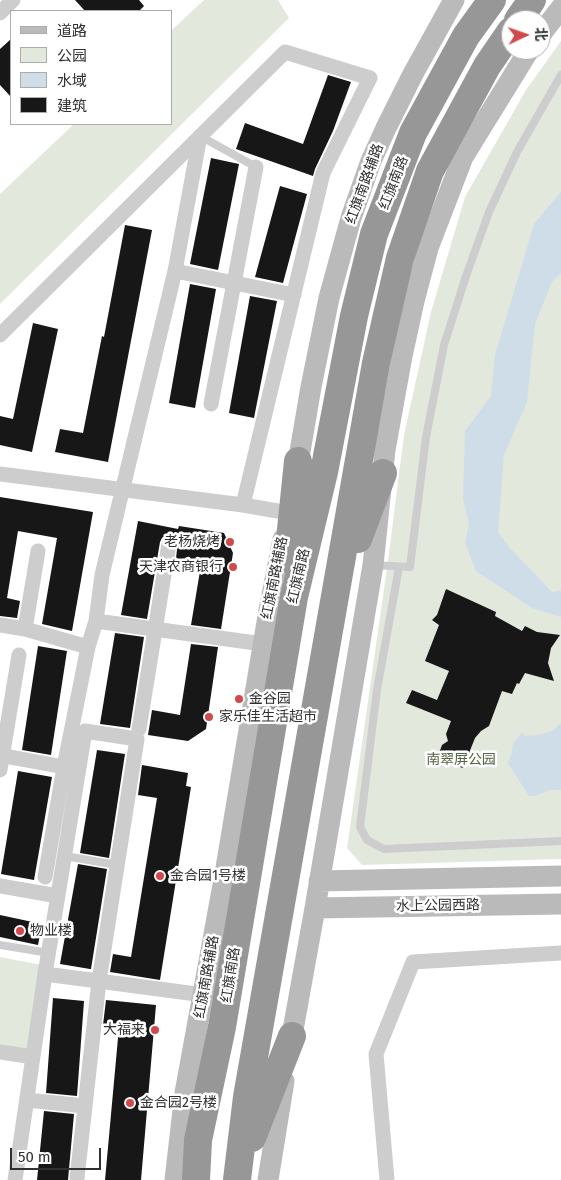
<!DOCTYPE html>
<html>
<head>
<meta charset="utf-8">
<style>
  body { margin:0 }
  #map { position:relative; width:561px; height:1180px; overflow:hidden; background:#fff; font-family:"Fira Sans","Noto Sans SC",sans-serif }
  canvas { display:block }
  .legend { position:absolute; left:10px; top:10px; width:162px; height:115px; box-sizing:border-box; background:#fff; border:1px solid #acacac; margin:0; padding:6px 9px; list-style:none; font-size:15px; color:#303030 }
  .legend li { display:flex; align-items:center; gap:10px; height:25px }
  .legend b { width:25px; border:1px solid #acacac }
  .north { position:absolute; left:501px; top:10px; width:50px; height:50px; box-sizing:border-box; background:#fff; border:1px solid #acacac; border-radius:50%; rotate:87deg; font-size:14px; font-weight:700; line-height:20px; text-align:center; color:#303030 }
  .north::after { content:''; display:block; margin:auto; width:18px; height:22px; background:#d0494b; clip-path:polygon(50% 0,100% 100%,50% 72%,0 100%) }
  .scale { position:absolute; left:10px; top:1148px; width:91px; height:22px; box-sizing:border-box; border:2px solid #303030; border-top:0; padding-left:6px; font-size:15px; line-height:18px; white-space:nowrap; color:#303030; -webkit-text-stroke:4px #fff; paint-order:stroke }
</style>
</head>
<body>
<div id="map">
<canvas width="561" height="1180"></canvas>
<ul class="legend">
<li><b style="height:6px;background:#bababa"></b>道路</li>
<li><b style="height:14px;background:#e3e8dd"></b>公园</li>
<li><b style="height:14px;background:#cfdde9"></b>水域</li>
<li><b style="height:14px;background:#171717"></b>建筑</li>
</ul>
<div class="north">北</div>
<div class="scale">50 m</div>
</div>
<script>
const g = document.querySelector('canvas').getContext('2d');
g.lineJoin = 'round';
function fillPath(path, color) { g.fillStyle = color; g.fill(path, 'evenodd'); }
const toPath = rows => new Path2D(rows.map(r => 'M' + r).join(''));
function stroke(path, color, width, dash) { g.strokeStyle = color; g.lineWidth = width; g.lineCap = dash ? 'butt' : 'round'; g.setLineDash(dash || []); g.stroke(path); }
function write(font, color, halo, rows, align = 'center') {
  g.font = font + ' "Fira Sans","Noto Sans SC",sans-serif'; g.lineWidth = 5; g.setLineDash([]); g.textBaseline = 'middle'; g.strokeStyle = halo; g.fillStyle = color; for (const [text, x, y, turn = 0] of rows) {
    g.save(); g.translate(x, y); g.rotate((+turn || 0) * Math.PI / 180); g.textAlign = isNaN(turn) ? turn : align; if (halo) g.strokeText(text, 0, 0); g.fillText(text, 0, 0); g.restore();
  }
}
fillPath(toPath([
  [204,0,278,0,289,18,0,304,0,194,74,124,171,124,171,31],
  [561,41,561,859,362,865,347,848,388,561,404,435,431,312,465,197,526,90],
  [0,957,42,965,27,1051,0,1046]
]), '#e3e8dd');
fillPath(toPath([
  [561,192,561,273,552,282,535,324,527,402,504,455,498,532,509,547,552,592,561,591,561,617,532,608,476,571,465,543,469,524,463,499,465,431,491,396,495,355,534,224],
  [561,723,561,790,549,790,535,796,529,796,508,763,512,752,513,743,523,732,524,736,538,735,552,731]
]), '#cfdde9');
fillPath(toPath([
  [75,0,139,0,144,6,139,11,85,11],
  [11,39,11,97,0,85,0,49],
  [328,75,351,82,333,131,315,169,313,176,236,149,245,123,303,144],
  [211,158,239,164,218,270,190,264],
  [280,186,307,194,283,283,255,277],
  [125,225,152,230,108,462,55,452,60,429,83,433,102,336,104,337],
  [190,284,216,289,195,408,169,403],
  [250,296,277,301,254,418,229,413],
  [33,323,58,329,32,452,0,445,0,416,13,419],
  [0,497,93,512,72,631,42,624,57,538,18,531,7,598,20,601,17,618,0,616],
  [138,521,178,529,179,526,224,533,233,553,221,629,191,625,200,571,175,567,178,541,175,536,170,535,162,538,160,542,147,619,121,615],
  [446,589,496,612,495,616,522,631,525,626,537,632,560,635,551,648,548,663,554,681,525,673,519,684,517,683,512,694,502,691,489,726,481,731,475,738,463,768,437,759,442,745,448,741,446,734,451,721,406,703,412,690,437,700,449,671,425,661,439,625,432,620,437,615],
  [115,633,144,637,130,728,100,724],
  [191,644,218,647,206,729,188,741,148,735,152,710,180,715],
  [38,646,67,651,51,755,22,750],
  [97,750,125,754,109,858,80,853],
  [142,765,188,773,186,786,191,787,160,980,110,972,113,954,131,957,157,798,138,795],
  [18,771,52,777,34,880,1,874],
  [78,864,107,869,91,969,90,969,60,964],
  [0,915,42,924,38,945,0,937],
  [53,998,84,1001,77,1096,46,1093],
  [106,1000,156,1005,141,1180,105,1180,119,1027,103,1025],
  [44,1111,74,1114,68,1180,37,1180]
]), '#171717');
stroke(toPath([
  [200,136,256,167],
  [374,565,410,567,426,437,444,345,466,276,489,212,517,152,561,75],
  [399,567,377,690,360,827,367,840,384,849,561,841],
  [65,856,117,865],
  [0,945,49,953]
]), '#cdcdcd', 8);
stroke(toPath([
  [0,13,13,0],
  [175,271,294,295],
  [0,335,285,52,370,78,323,173,243,505],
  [211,404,256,167],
  [0,474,243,505,289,513],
  [96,621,263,644],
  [0,625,25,629,88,647],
  [25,629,38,551],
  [139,729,169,544],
  [0,755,64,767],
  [0,770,19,655],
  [45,877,64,767,88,647,96,621,102,575,175,271,200,136],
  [0,886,58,896],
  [45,974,204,995],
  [0,1052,33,1057],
  [27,1100,85,1106],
  [15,1180,45,974,85,731,137,739,99,981,77,1178],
  [387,1180,376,1054,413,962,561,953]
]), '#cdcdcd', 15);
stroke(toPath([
  [541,34,561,8],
  [296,475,311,387,329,298,351,218,371,161,386,128,413,74,454,0],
  [319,881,561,876],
  [315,908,561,904],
  [289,1052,315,908,373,565,385,450,402,356,414,301,428,248,463,157,529,50],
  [175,1180,185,1093,225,874,269,610,283,539],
  [268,1180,284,1081]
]), '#bababa', 21);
stroke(toPath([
  [518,20,532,0],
  [358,539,383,473],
  [288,559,298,461],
  [252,1138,292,1036],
  [196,1180,198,1140,222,1027,294,597,324,472,354,316,374,234,413,133,466,36,492,0],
  [237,1180,247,1097,376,363,400,258,430,171,487,66,511,31]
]), '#979797', 28);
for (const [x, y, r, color] of [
  [230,542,5,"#d0494b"],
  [233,567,5,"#d0494b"],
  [239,699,5,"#d0494b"],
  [209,717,5,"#d0494b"],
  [160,876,5,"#d0494b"],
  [20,931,5,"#d0494b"],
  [155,1030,5,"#d0494b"],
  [130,1103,5,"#d0494b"]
]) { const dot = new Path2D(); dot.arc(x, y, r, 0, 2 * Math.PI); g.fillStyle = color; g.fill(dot); stroke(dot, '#fff', 2); }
write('14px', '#303030', '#fff', [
  ["红旗南路",394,183,-69],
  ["红旗南路辅路",365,184,-70],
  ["红旗南路",299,576,-77],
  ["红旗南路辅路",275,578,-79],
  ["水上公园西路",438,906,-1],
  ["红旗南路",231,975,-81],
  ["红旗南路辅路",207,977,-80]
]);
write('14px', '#303030', '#fff', [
  ["老杨烧烤",220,542,"right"],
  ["天津农商银行",223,567,"right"],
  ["金谷园",249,699],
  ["家乐佳生活超市",219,717],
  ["金合园1号楼",170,876],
  ["物业楼",30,931],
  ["大福来",145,1030,"right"],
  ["金合园2号楼",140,1103]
], 'left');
write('14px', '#526743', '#fff', [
  ["南翠屏公园",461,760]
]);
</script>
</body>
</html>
